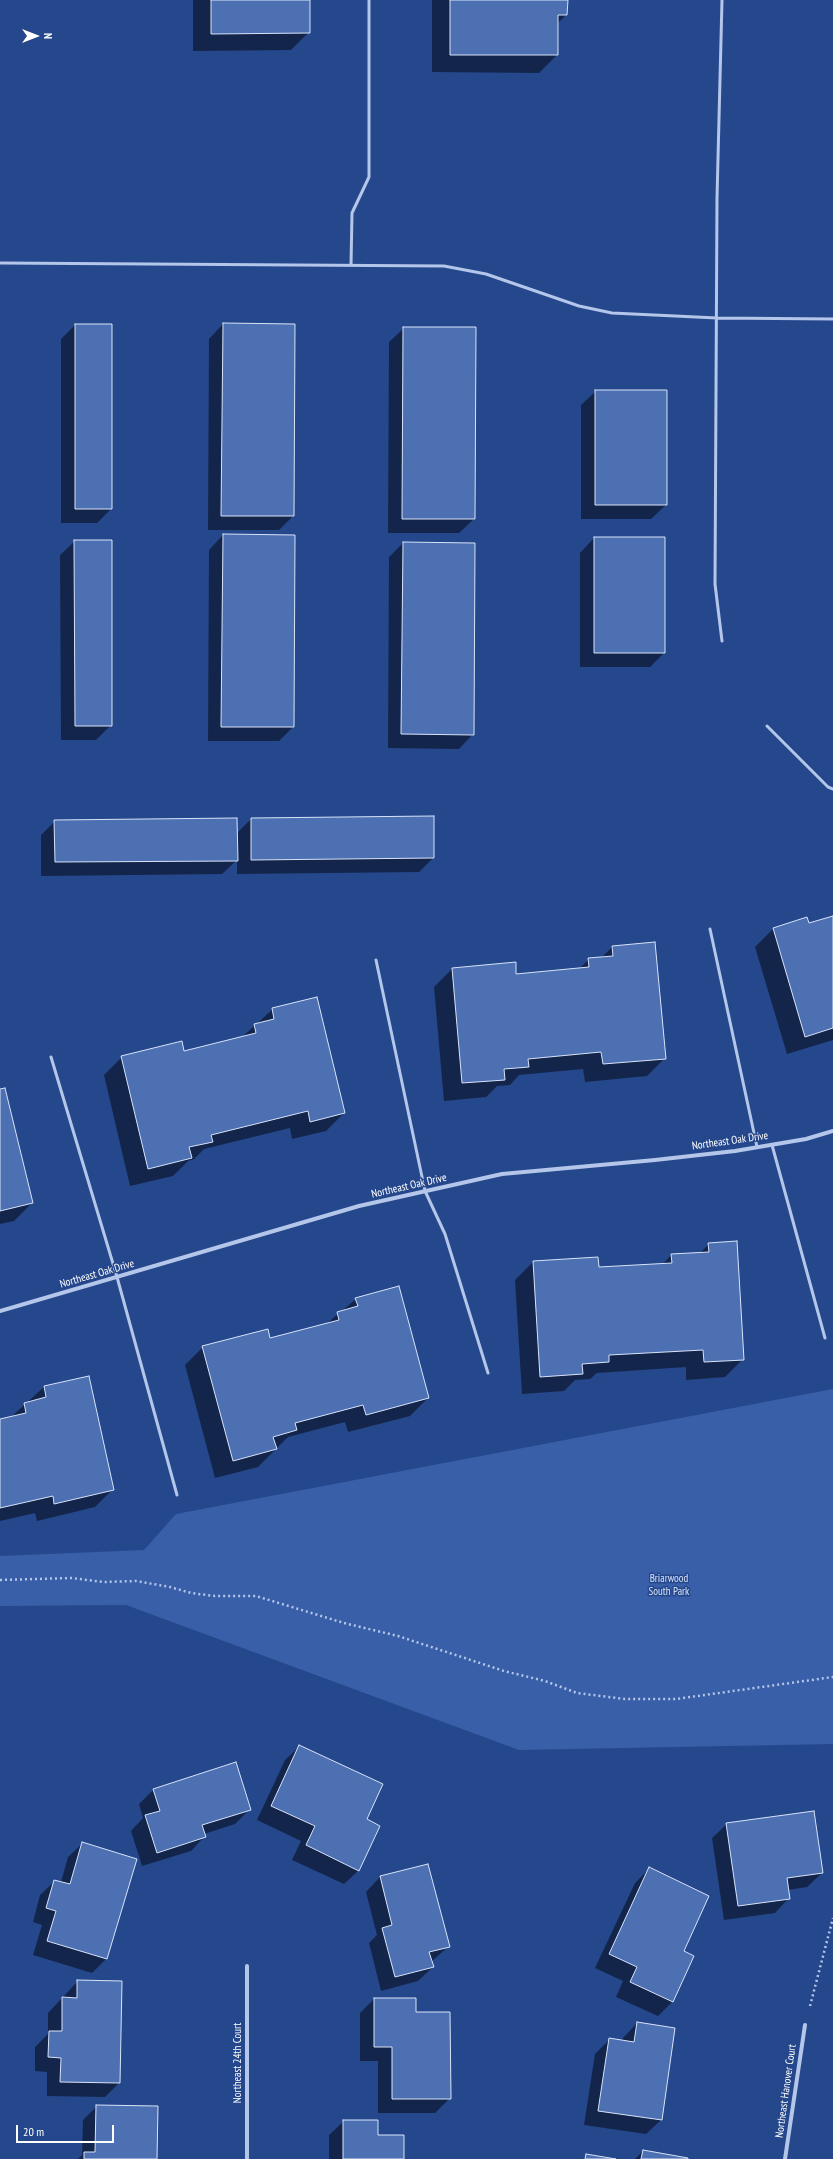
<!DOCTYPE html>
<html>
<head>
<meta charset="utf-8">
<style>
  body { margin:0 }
  #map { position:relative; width:833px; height:2159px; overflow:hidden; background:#25478c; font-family:"PT Sans Narrow",sans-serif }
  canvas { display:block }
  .north { position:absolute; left:16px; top:16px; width:40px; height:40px; -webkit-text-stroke:3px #25478c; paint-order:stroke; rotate:90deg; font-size:11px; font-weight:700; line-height:16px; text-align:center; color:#fff }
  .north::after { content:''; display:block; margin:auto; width:14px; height:18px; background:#fff; clip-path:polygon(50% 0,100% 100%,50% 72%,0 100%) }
  .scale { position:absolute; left:16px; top:2125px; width:98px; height:18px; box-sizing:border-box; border:2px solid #fff; border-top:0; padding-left:5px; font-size:12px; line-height:14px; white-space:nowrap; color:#fff; -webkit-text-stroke:3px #25478c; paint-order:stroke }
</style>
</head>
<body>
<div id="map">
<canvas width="833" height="2159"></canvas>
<div class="north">N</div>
<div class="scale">20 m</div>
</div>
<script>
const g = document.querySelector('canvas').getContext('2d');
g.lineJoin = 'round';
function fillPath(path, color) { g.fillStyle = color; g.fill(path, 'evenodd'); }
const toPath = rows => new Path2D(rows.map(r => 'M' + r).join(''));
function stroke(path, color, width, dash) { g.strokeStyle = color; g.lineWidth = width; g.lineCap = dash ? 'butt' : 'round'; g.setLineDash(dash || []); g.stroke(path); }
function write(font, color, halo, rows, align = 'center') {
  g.font = font + ' "PT Sans Narrow",sans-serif'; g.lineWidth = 3; g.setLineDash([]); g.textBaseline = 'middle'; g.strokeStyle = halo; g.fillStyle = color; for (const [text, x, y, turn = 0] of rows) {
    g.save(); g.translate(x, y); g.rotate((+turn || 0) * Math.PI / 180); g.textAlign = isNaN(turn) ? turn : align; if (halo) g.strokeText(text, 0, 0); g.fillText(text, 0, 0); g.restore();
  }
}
fillPath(toPath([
  [833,1389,833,1744,519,1750,126,1605,0,1606,0,1556,144,1550,176,1514]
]), '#395fa9');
fillPath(toPath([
  [193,0,309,0,309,32,291,50,193,51],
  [432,0,567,0,566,15,557,24,557,55,539,73,432,72],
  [223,324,294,325,293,516,279,530,208,530,209,339],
  [75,325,111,509,97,523,61,523,61,339],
  [404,328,474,519,459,533,388,533,389,342],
  [596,391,666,391,666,505,651,519,581,519,581,405],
  [223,535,294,536,293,727,279,741,208,741,209,550],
  [594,538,664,538,664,653,650,667,580,667,580,553],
  [75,541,111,725,96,740,61,740,60,555],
  [403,543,473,734,459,749,388,748,389,557],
  [433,817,433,858,419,872,237,874,237,860,222,874,41,876,41,835,55,821,236,834,251,819],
  [833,917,833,1040,787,1054,755,947,773,929,807,919,808,925],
  [654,943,665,1058,647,1076,585,1082,583,1069,519,1075,510,1085,497,1086,486,1097,444,1101,434,987,452,969,515,975,579,969,589,959,601,958,612,947],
  [273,1009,344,1113,326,1131,292,1139,290,1128,204,1149,194,1159,188,1161,173,1176,130,1186,104,1075,122,1057,184,1052,241,1038],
  [0,1090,32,1203,14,1221,0,1224],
  [709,1244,743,1359,725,1377,686,1380,686,1367,597,1373,590,1379,575,1380,564,1391,522,1394,515,1280,533,1262,598,1268,662,1265,671,1255,699,1254],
  [356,1299,428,1398,410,1416,348,1432,345,1422,288,1437,258,1467,215,1478,185,1365,203,1347,269,1339,326,1324],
  [88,1377,113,1489,95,1507,37,1521,35,1513,0,1521,0,1420,11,1417,44,1387],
  [300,1746,366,1820,359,1870,344,1884,292,1860,301,1841,257,1820,285,1760],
  [235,1763,250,1809,235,1824,204,1834,205,1836,191,1851,142,1866,131,1831,143,1818,139,1804,153,1790],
  [727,1824,822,1873,807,1887,788,1890,789,1898,775,1913,724,1920,712,1838],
  [83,1843,136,1859,106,1959,92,1973,33,1955,42,1925,33,1922,40,1895,55,1881,61,1882,68,1857],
  [427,1865,448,1947,431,1962,433,1967,418,1981,381,1991,369,1943,377,1935,366,1892,380,1877],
  [649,1869,682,1951,693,1956,672,2002,658,2016,616,1997,623,1981,595,1968,635,1883],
  [78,1981,120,2082,105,2097,47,2096,47,2072,35,2071,35,2047,48,2034,48,2013],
  [374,1999,450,2098,435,2113,378,2113,378,2061,360,2061,360,2013],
  [637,2023,661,2120,646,2134,584,2125,595,2054,610,2039,622,2041,623,2038],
  [97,2106,156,2159,78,2159,82,2155,83,2120],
  [344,2121,377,2136,403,2159,329,2159,329,2135],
  [643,2151,687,2159,635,2159]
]), '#0007');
const building = toPath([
  [211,0,310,0,310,33,211,34,211,0],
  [450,0,568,0,567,15,558,15,558,55,450,55,450,0],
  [223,323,295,324,294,516,221,516,223,323],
  [75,324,112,324,112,509,75,509,75,324],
  [403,327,476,327,475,519,402,519,403,327],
  [595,390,667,390,667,505,595,505,595,390],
  [223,534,295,535,294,727,221,727,223,534],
  [594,537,665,537,665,653,594,653,594,537],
  [74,540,112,540,112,726,75,726,74,540],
  [403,542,475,543,474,735,401,734,403,542],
  [434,816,434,858,251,860,251,818,434,816],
  [237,818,238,861,55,862,54,820,237,818],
  [833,916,833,1028,805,1037,773,928,807,917,809,923,833,916],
  [655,942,666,1059,603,1064,601,1052,528,1059,529,1067,504,1069,505,1080,462,1083,452,968,516,962,516,974,589,967,588,958,613,956,612,946,655,942],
  [317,997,345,1113,310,1122,308,1111,211,1135,213,1142,189,1147,192,1158,148,1169,121,1056,182,1041,184,1051,256,1033,254,1024,274,1019,272,1008,317,997],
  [5,1088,33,1203,0,1211,0,1089,5,1088],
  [737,1241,744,1360,704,1362,703,1350,609,1355,609,1362,582,1364,583,1374,540,1377,533,1261,598,1257,599,1267,672,1263,671,1254,709,1252,708,1243,737,1241],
  [399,1286,429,1398,366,1415,363,1405,295,1423,297,1430,273,1437,277,1449,233,1461,202,1346,268,1329,270,1338,339,1320,337,1312,358,1306,355,1298,399,1286],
  [89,1376,114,1490,54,1504,53,1496,0,1508,0,1419,26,1413,24,1403,46,1397,44,1386,89,1376],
  [299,1745,383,1784,367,1819,380,1826,359,1871,306,1845,315,1826,271,1806,299,1745],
  [236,1762,251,1810,202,1825,206,1837,157,1853,145,1815,160,1811,153,1789,236,1762],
  [814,1811,823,1873,787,1878,790,1899,738,1906,726,1823,814,1811],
  [82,1842,137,1859,107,1959,47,1941,56,1911,46,1908,54,1880,70,1884,82,1842],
  [428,1864,450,1947,429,1952,434,1967,395,1977,382,1928,392,1925,380,1876,428,1864],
  [649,1867,709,1896,684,1951,694,1956,673,2002,630,1982,637,1967,609,1954,649,1867],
  [77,1980,122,1981,120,2083,60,2082,61,2058,48,2057,49,2031,62,2031,62,1997,77,1998,77,1980],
  [374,1998,416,1998,416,2012,450,2012,451,2099,392,2099,392,2047,374,2047,374,1998],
  [637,2022,675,2028,662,2120,598,2111,609,2038,634,2042,637,2022],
  [96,2105,158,2106,157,2159,84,2159,84,2152,95,2152,96,2105],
  [343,2120,378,2120,378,2135,404,2135,404,2159,343,2159,343,2120],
  [643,2150,688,2158,688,2159,641,2159,643,2150],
  [586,2154,616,2159,585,2159,586,2154]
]);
fillPath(building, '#4d70b3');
stroke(building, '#d8e3f8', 1);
stroke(toPath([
  [0,1580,72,1578,103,1582,136,1581,170,1587,191,1593,215,1596,256,1596,344,1623,398,1636,504,1671,545,1681,577,1693,625,1699,676,1699,833,1677],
  [810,2006,833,1918]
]), '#b4c6ea', 2.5, [2, 3]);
stroke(toPath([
  [722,0,717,198,715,584,722,641],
  [0,263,444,266,486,274,579,306,612,313,717,318,833,319],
  [351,265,352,213,369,177,369,0],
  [767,726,828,787,833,789],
  [710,929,757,1147],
  [376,960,425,1191,445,1234,488,1373],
  [51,1057,117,1277,177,1495],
  [772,1145,825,1338]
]), '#b4c6ea', 3);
stroke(toPath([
  [0,1311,359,1206,502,1174,655,1160,735,1151,806,1139,833,1131],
  [247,2159,247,1966],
  [785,2159,805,2025]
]), '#b4c6ea', 4);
write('11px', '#fff', '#25478c', [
  ["Northeast Oak Drive",730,1141,-8],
  ["Northeast Oak Drive",409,1186,-13],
  ["Northeast Oak Drive",97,1274,-16],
  ["Northeast 24th Court",238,2063,-90],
  ["Northeast Hanover Court",786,2091,-82]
]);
write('11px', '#d8e3f8', '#25478c', [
  ["Briarwood",669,1579],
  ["South Park",669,1592]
]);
</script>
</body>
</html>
